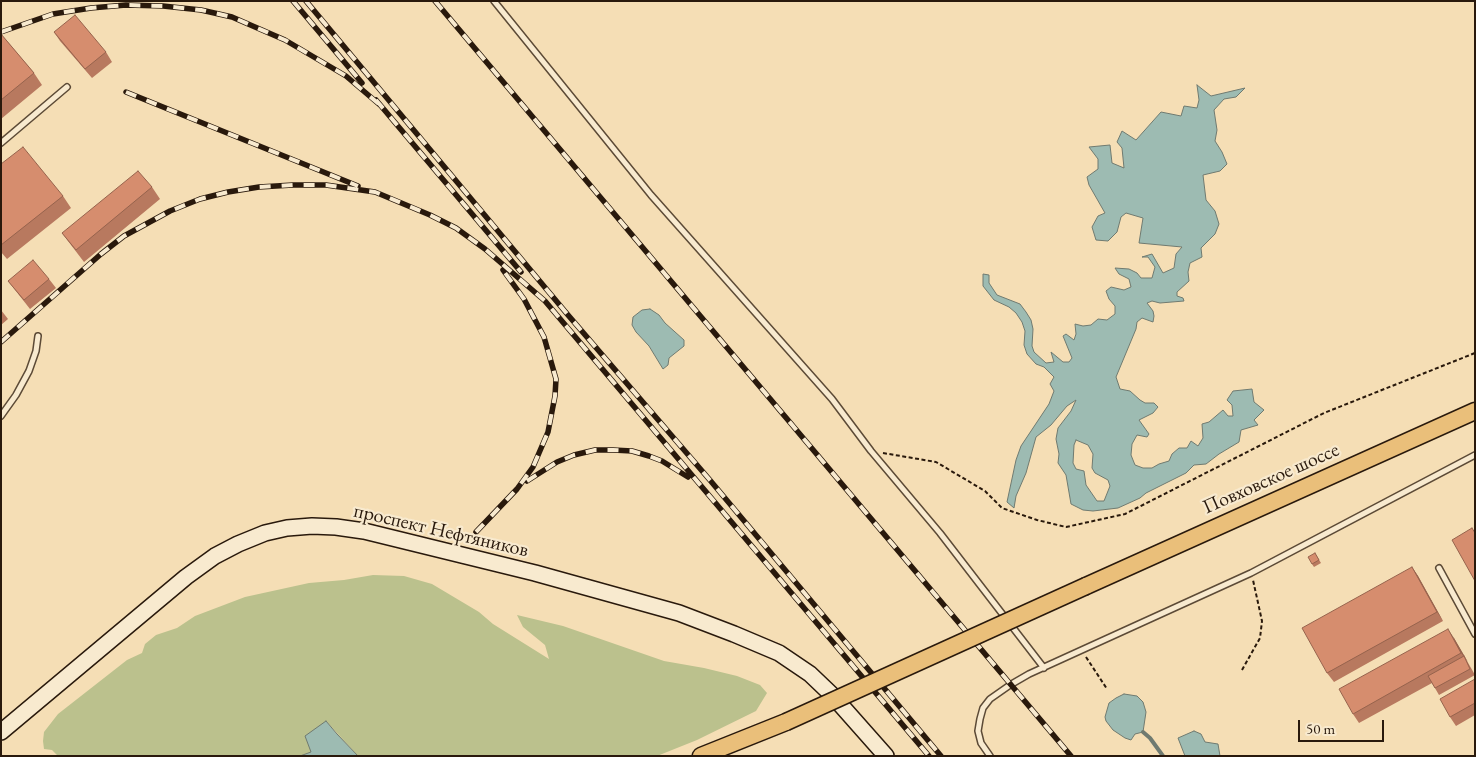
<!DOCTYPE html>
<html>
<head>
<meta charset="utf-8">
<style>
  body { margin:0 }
  #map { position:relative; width:1476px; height:757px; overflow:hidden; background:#f5deb5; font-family:"EB Garamond",serif }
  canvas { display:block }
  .frame { position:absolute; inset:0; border:2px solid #29190c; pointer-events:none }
  .scale { position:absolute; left:1298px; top:720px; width:86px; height:22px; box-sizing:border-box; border:2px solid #29190c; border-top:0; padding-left:6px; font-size:15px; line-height:18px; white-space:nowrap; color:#29190c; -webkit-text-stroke:4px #f8eacf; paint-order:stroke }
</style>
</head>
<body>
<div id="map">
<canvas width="1476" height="757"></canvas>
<div class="frame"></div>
<div class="scale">50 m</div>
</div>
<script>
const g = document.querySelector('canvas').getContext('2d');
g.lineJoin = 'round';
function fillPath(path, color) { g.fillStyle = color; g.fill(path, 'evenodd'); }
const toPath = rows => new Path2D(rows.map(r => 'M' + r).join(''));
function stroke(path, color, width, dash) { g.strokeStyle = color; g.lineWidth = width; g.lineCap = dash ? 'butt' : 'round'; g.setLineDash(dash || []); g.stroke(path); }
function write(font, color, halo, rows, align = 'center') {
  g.font = font + ' "EB Garamond",serif'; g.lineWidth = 4.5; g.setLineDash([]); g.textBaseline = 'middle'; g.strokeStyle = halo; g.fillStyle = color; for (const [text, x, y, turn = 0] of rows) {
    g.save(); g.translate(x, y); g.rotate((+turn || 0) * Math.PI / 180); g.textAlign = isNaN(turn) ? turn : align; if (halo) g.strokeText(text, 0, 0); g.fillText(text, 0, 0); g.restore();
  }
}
fillPath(toPath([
  [373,575,404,576,432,584,479,612,493,624,549,659,545,645,523,627,517,615,563,626,664,661,704,668,737,676,760,685,767,693,756,711,697,740,657,756,358,756,326,721,312,752,300,756,58,756,52,750,44,749,43,741,44,732,58,714,127,660,142,653,145,644,156,635,177,628,195,616,245,597,309,583,344,580]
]), '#bbc18d');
const water = toPath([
  [1197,85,1211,96,1245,88,1236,97,1224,99,1214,110,1217,130,1215,141,1222,152,1227,164,1220,171,1203,175,1206,200,1215,211,1219,224,1215,234,1201,248,1202,257,1190,263,1188,272,1189,281,1177,292,1177,296,1183,298,1184,301,1160,303,1152,301,1147,303,1153,311,1154,316,1153,322,1142,318,1137,322,1136,329,1116,377,1120,389,1130,391,1140,400,1145,403,1154,403,1158,407,1153,413,1139,420,1149,434,1147,437,1137,435,1132,444,1131,455,1135,465,1143,468,1152,468,1159,464,1169,461,1172,454,1179,448,1187,448,1191,441,1198,446,1203,438,1202,424,1209,422,1223,410,1228,416,1233,416,1232,405,1227,400,1233,391,1252,389,1254,402,1264,410,1254,420,1258,425,1241,430,1239,442,1219,454,1206,464,1194,465,1186,473,1146,493,1140,498,1118,508,1093,511,1083,510,1071,504,1066,475,1058,463,1059,454,1056,439,1058,428,1071,411,1076,400,1067,406,1051,425,1036,437,1026,473,1016,496,1014,508,1007,502,1016,460,1021,446,1049,404,1054,391,1050,384,1054,377,1044,367,1036,364,1027,354,1024,345,1025,331,1022,322,1016,313,1009,307,994,300,983,286,983,274,989,275,989,283,997,295,1020,304,1026,312,1031,320,1033,329,1032,346,1034,352,1046,363,1054,362,1051,352,1063,362,1069,362,1072,358,1063,336,1066,334,1074,340,1076,334,1075,324,1083,326,1091,325,1098,319,1107,320,1115,314,1115,306,1109,299,1106,291,1111,287,1124,290,1131,287,1129,279,1119,274,1115,268,1129,269,1137,273,1141,278,1152,278,1155,267,1148,257,1142,257,1152,254,1163,273,1174,268,1176,254,1182,247,1139,243,1143,218,1126,213,1121,217,1117,232,1108,241,1096,240,1092,227,1098,216,1105,213,1089,185,1087,177,1098,169,1098,159,1089,147,1110,145,1112,163,1124,168,1122,148,1117,142,1122,131,1136,140,1161,112,1181,116,1184,106,1197,108,1199,100,1197,85],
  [1076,440,1088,445,1093,454,1092,468,1095,473,1108,480,1110,486,1104,501,1097,501,1086,485,1084,471,1076,469,1073,463,1074,445,1076,440],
  [650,309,659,315,665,323,684,340,684,346,669,358,668,365,663,369,649,346,636,332,632,325,633,317,642,310,650,309],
  [1124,694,1137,696,1143,702,1146,712,1143,732,1135,734,1131,740,1125,738,1113,730,1106,721,1105,717,1109,703,1116,698,1124,694],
  [326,721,337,734,358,756,300,756,311,752,305,736,326,721],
  [1194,731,1201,734,1205,742,1218,744,1220,756,1185,756,1178,738,1194,731]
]);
fillPath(water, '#9dbbb2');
stroke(water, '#6f7a70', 1);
stroke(toPath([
  [1143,732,1150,738,1163,756]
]), '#6f7a70', 4);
const service = toPath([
  [494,1,651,195,832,399,871,451,940,533,1044,668],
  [1,143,67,87],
  [1,416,16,395,29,371,36,351,38,336],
  [1439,568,1475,634],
  [990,756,981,743,978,731,980,719,983,708,990,699,1010,685,1029,674,1251,573,1475,455]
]);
const secondary = toPath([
  [1,732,186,577,215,556,238,544,265,533,287,528,312,526,336,527,364,531,535,573,679,613,734,634,779,653,810,674,832,695,886,756]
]);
const primary = toPath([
  [1086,586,1475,411],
  [701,756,786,722]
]);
stroke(service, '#5c4a36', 8);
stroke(secondary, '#29190c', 18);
stroke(primary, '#29190c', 19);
stroke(toPath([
  [883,453,936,462,985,491,1002,508,1037,520,1066,527,1125,514,1324,413,1475,353],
  [1086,657,1107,689],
  [1242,670,1260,638,1262,621,1253,580]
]), '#29190c', 2, [4, 2.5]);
stroke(service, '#f8eacf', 5);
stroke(secondary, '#f8eacf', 15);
stroke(primary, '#eabf7a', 16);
const rail = toPath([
  [293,1,362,83],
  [306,1,568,315,709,479,941,756],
  [435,1,1071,756],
  [1,32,53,14,91,8,126,5,163,6,201,10,232,17,285,40,346,76,380,105],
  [126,92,358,186],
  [376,100,521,272],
  [1,342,101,254,124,236,170,211,200,199,228,192,259,187,293,185,326,185,375,192,430,215,456,228,485,249,545,301,929,756],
  [527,481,557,462,574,455,595,450,613,450,632,451,649,456,662,461,688,477],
  [476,532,517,489,533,467,548,432,555,396,556,379,544,337,524,299,503,270]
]);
stroke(rail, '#29190c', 5.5);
stroke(rail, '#f8eacf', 4, [11]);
const primaryBridge = toPath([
  [786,722,1086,586]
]);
stroke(primaryBridge, '#29190c', 19, []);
stroke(primaryBridge, '#eabf7a', 16);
fillPath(toPath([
  [54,32,106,52,112,62,92,78,60,41],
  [1,34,34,73,42,85,1,119],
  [1,164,63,196,71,208,7,259,1,252],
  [152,187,160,199,84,262,71,245,62,233],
  [49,279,56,288,30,309,8,281],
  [1,310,8,319,1,325],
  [1315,553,1321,563,1314,567,1312,564],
  [1412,567,1418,576,1443,621,1334,682,1327,673],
  [1454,638,1475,675,1439,695,1432,683,1359,723,1353,714],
  [1475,679,1475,715,1456,726,1450,717]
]), '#b8795f');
fillPath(toPath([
  [1412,567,1418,576,1443,621,1437,612],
  [1448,629,1454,638,1468,662,1461,653]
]), '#96634d');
const building = toPath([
  [75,15,106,52,85,69,54,32,75,15],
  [1,34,34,73,1,100,1,34],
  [23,147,63,196,1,245,1,164,23,147],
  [138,171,152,187,76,250,62,233,138,171],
  [33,260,49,279,24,300,8,281,33,260],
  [1472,528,1475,533,1475,581,1452,540,1472,528],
  [1315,553,1319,560,1312,564,1308,557,1315,553],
  [1412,567,1437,612,1327,673,1302,628,1412,567],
  [1448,629,1461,653,1353,714,1339,689,1448,629],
  [1464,656,1470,669,1435,688,1428,676,1464,656],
  [1475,679,1475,703,1450,717,1440,699,1475,679]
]);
fillPath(building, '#d68d6e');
stroke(building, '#96634d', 1);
write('20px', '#29190c', '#f8eacf', [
  ["Повховское шоссе",1271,479,-24],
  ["проспект Нефтяников",441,531,13]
]);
</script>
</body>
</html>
